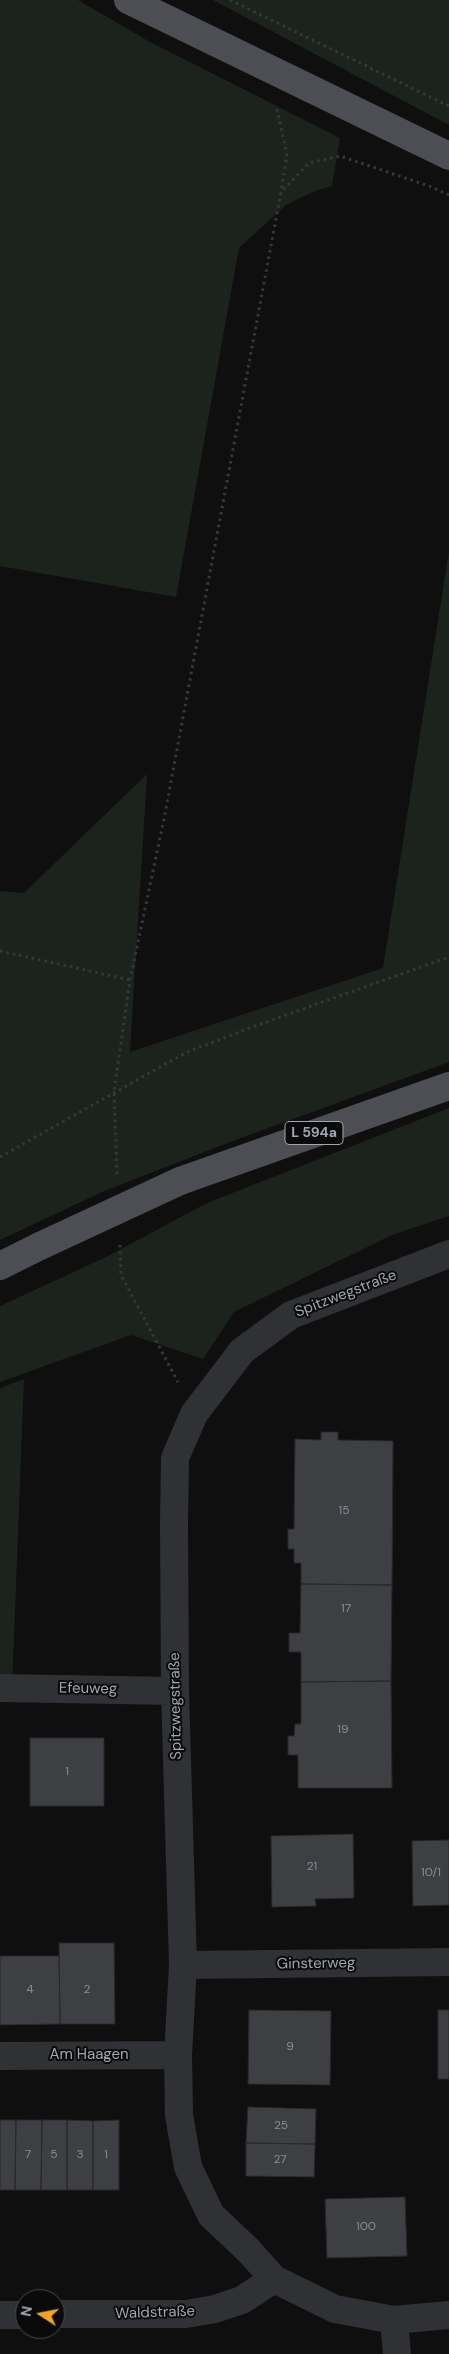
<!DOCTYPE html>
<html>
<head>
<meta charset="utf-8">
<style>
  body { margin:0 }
  #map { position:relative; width:449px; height:2354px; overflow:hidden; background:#0f0f10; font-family:"DM Sans",sans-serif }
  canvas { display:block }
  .north { position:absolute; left:15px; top:2289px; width:50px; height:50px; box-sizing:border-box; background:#0a0a0b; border:1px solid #46484e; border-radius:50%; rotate:281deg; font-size:14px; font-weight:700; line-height:20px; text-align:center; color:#a0a6b2 }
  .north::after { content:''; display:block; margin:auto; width:18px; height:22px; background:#f4a423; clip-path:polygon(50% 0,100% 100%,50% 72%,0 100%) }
</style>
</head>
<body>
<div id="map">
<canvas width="449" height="2354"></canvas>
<div class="north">N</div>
</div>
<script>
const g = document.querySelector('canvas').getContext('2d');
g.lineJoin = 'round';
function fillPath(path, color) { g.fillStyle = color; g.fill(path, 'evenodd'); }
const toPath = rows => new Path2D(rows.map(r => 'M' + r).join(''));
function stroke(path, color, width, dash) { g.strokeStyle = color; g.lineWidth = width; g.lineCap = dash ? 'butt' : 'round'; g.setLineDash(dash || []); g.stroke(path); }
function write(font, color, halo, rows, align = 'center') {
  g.font = font + ' "DM Sans",sans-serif'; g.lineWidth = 4; g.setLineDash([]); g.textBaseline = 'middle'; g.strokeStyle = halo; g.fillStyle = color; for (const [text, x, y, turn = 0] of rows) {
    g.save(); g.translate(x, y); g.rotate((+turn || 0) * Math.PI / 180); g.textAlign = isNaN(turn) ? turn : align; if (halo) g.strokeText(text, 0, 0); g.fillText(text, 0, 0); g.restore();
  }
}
fillPath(toPath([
  [0,0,78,0,150,42,340,138,332,186,315,191,286,205,239,248,176,597,0,566],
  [213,0,449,0,449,125],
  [449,551,449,1062,230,1142,102,1192,0,1240,0,891,24,893,147,774,130,1052,383,968],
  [449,1108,449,1216,392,1235,234,1312,203,1359,131,1335,0,1382,0,1306,108,1256,207,1203],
  [24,1379,12,1688,0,1688,0,1388]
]), '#1b231c');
const building = toPath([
  [321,1432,338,1432,338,1440,393,1441,392,1585,301,1584,301,1563,294,1563,294,1549,288,1549,288,1529,294,1529,295,1439,321,1440,321,1432],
  [301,1584,392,1585,391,1681,301,1682,301,1652,289,1652,289,1633,300,1633,301,1584],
  [391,1681,392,1788,298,1788,298,1755,288,1755,288,1736,294,1736,295,1724,301,1724,301,1682,391,1681],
  [30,1738,104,1738,104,1806,30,1806,30,1738],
  [353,1834,354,1898,315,1899,316,1906,272,1907,271,1836,353,1834],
  [449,1840,449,1905,413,1906,412,1841,449,1840],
  [59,1943,114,1943,115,2024,60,2024,59,1943],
  [0,1956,59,1956,60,2024,0,2025,0,1956],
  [249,2010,331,2011,330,2085,248,2084,249,2010],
  [438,2010,449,2010,449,2079,438,2079,438,2010],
  [248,2107,316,2109,315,2144,246,2143,248,2107],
  [0,2120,16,2120,15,2190,0,2190,0,2120],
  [16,2120,42,2120,41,2190,15,2190,16,2120],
  [42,2120,67,2120,67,2190,41,2190,42,2120],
  [67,2120,93,2121,93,2190,67,2190,67,2120],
  [119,2120,119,2190,93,2190,93,2121,119,2120],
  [246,2143,315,2144,314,2177,246,2176,246,2143],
  [405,2197,407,2256,327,2258,325,2199,405,2197]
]);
fillPath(building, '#3e3f43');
stroke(building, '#29292c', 1);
stroke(toPath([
  [230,0,449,106],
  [277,109,287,155,281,192],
  [0,951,130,980],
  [0,1157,185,1053,244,1030,449,957],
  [117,1174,114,1092,130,980,164,819,281,192,309,163,340,156,429,186,449,195],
  [120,1245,121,1275,178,1382]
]), '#36383c', 3, [2.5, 4]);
stroke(toPath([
  [449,1254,291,1315,242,1351,194,1414,175,1458,174,1523,175,1691,183,1965,178,2055,179,2115,188,2167,211,2215,248,2250,274,2279,335,2309,394,2320,449,2315],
  [0,1688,175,1691],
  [183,1965,449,1962],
  [0,2056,178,2055],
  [55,2314,186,2314,215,2309,242,2300,274,2279],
  [0,2315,25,2315],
  [394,2320,397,2354]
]), '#303135', 28);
stroke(toPath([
  [128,0,449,156],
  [180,1181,449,1086],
  [0,1266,40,1246]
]), '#4c4e54', 28);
stroke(toPath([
  [40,1246,180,1181]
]), '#4c4e54', 28);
write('12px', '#888c96', null, [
  ["15",344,1511],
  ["17",346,1609],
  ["19",343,1730],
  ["1",67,1772],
  ["21",312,1867],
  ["10/1",431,1873],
  ["4",30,1990],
  ["2",87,1990],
  ["9",290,2047],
  ["25",281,2126],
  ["7",28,2155],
  ["5",54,2155],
  ["3",80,2155],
  ["1",106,2155],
  ["27",280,2160],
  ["100",366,2227]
]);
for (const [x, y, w] of [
  [314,1133,58]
]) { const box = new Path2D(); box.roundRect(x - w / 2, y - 11.5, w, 23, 4); g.fillStyle = '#0a0a0b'; g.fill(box); stroke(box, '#a0a6b2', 1); }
write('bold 14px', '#a0a6b2', null, [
  ["L 594a",314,1133]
]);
write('15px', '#a0a6b2', '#0a0a0b', [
  ["Spitzwegstraße",346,1294,-21],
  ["Efeuweg",88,1689,1],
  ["Spitzwegstraße",176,1706,-91],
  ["Ginsterweg",316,1964,-1],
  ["Am Haagen",89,2055],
  ["Waldstraße",155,2313,-2]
]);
</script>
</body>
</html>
